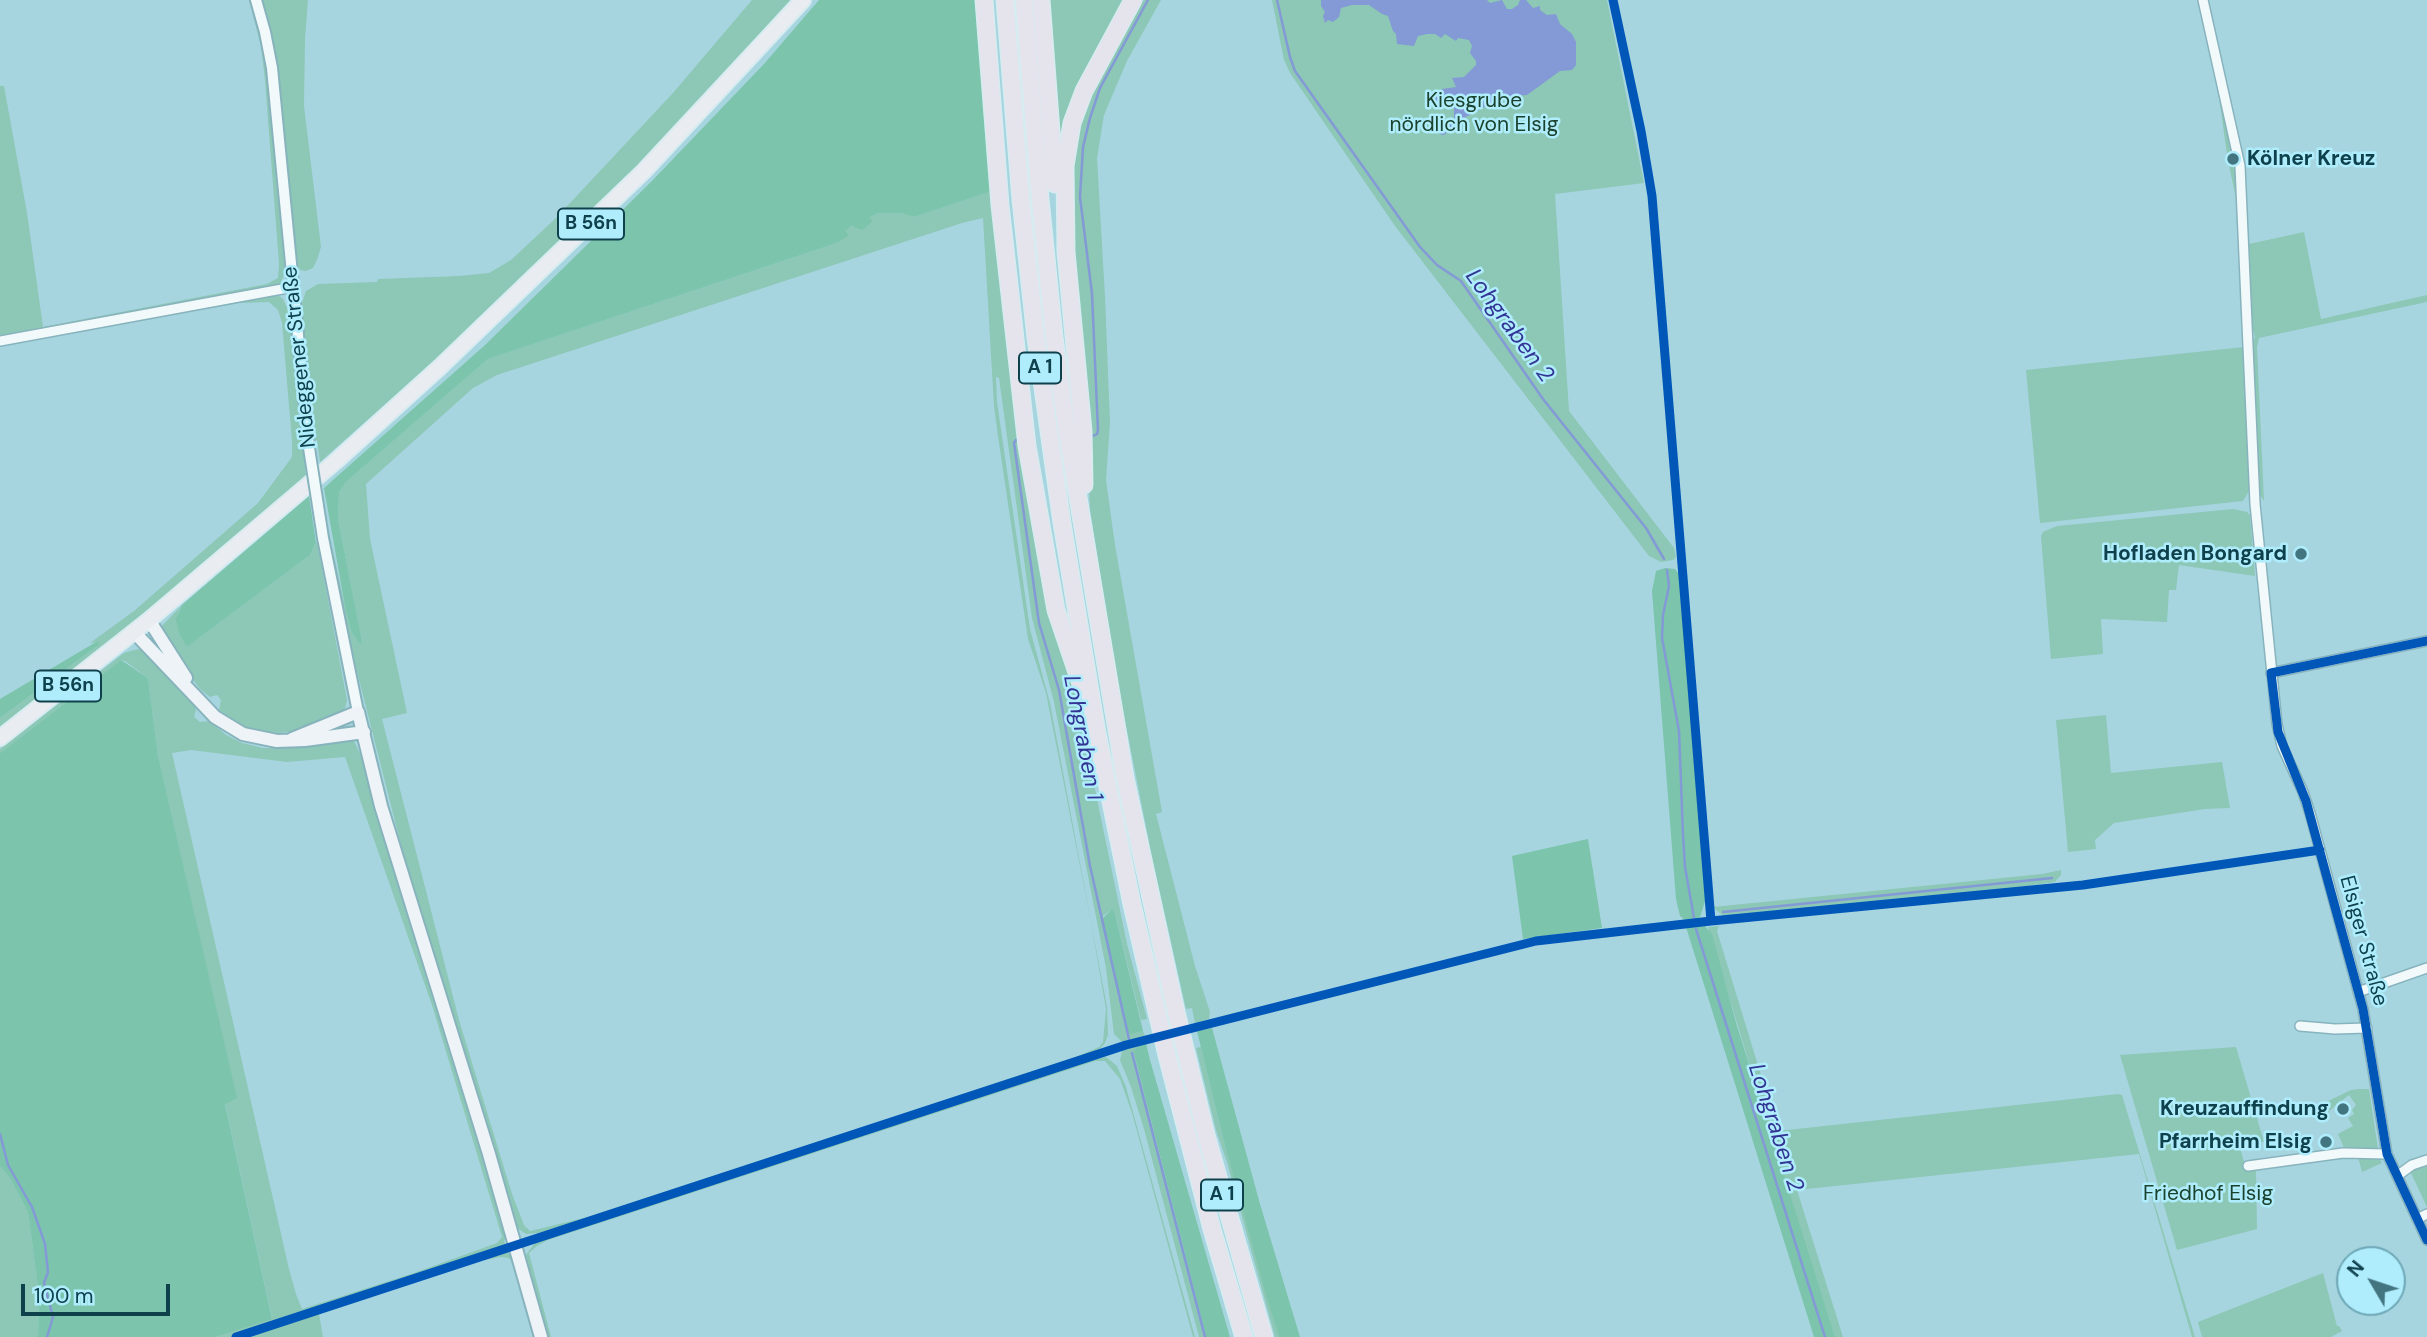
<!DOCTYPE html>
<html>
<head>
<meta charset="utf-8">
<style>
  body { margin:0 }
  #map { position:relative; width:2427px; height:1337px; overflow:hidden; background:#a6d5e0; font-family:"DM Sans",sans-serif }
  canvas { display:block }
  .north { position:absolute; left:2336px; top:1246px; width:70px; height:70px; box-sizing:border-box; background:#afedfd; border:2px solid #6fa8b6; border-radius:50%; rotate:309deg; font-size:19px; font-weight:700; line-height:28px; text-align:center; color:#0e414c }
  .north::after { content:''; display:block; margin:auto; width:24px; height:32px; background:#437580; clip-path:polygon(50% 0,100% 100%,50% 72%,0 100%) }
  .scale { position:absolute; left:21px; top:1284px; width:149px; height:32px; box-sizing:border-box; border:4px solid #0e414c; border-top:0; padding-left:9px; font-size:21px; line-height:24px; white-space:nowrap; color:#0e414c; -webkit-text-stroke:5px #afedfd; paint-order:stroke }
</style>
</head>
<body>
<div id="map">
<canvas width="2427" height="1337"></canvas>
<div class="north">N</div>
<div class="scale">100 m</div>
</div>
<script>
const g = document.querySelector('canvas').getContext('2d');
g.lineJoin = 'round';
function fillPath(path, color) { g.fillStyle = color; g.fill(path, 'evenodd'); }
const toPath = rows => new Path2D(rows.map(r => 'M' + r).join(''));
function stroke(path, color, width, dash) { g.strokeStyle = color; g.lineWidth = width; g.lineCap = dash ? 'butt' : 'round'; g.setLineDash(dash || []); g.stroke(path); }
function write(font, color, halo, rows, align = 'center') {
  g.font = font + ' "DM Sans",sans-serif'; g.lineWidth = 5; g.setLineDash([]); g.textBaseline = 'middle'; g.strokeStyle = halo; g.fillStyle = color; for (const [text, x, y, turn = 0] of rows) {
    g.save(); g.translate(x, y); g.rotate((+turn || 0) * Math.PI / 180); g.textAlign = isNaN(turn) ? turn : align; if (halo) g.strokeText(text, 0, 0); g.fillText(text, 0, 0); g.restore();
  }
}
fillPath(toPath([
  [249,0,251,0,265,54,285,271,281,283,273,287,0,337,0,86,4,86,27,213,43,327,267,284,278,278,279,264,265,80,261,46],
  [260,0,308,0,305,39,304,106,321,247,317,260,313,268,306,271,300,270,296,263,275,64],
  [752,0,790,0,679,123,609,195,471,328,320,462,317,440,315,440,300,309,306,291,318,284,377,282,378,279,459,276,489,273,511,260,556,218,673,93],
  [1047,0,1127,0,1061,156],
  [1144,0,1161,0,1127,61,1104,115,1097,158,1105,297,1110,422,1106,480,1115,545,1162,812,1156,814,1195,966,1210,1012,1209,1019,1195,1023,1192,1008,1186,1009,1151,852,1116,675,1090,509,1081,327,1069,189,1079,117,1131,16],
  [1272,0,1607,0,1644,183,1555,194,1569,411,1674,548,1676,557,1673,560,1661,562,1649,556,1395,226,1290,73,1284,60],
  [2219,98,2236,161,2238,208,2228,161],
  [992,191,1074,688,1127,944,1147,1019,1141,1020,1114,910,1111,910,1103,916,1131,1034,1143,1031,1145,1036,1122,1042,1114,1034,1106,968,1054,702,1032,618,999,378,996,377,997,402,1030,629,1050,703,1107,1007,1108,1035,1105,1043,1098,1051,1074,1060,579,1222,538,1233,526,1234,516,1227,439,977,400,841,350,644,329,533,345,606,351,631,360,643,362,641,338,519,339,492,347,481,488,359,837,243,849,234,846,231,851,224,862,229,872,221,869,218,878,213,901,213,914,217],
  [983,218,994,406,998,436,1028,639,1046,693,1091,922,1106,1009,1103,1042,1099,1047,1076,1057,588,1217,530,1231,524,1225,512,1194,459,1020,382,719,407,713,370,539,366,484,473,388,497,375,962,223],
  [2304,232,2321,319,2427,295,2427,302,2259,338,2257,347,2264,501,2259,493,2253,343,2255,337,2252,326,2249,244],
  [269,295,279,296,283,299,289,312,306,476,123,631,0,727,0,718,97,646,96,642,90,643,134,611,258,503,292,457,292,441,282,323,278,310,269,302,239,303,0,346,0,344],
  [2244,347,2250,481,2249,491,2243,501,2040,523,2026,370],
  [2233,509,2247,512,2250,515,2255,576,2179,565,2176,590,2169,590,2167,622,2101,619,2103,654,2051,659,2041,536,2043,532,2057,526],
  [317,542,347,700,345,708,342,713,313,726,291,732,271,733,245,727,219,710,221,700,217,695,210,697,200,689,176,656,161,631,162,626,182,605,178,613,187,647,310,555],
  [138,649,144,651,193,701,196,710,194,717,200,722,209,721,226,735,242,743,263,748,280,748,351,739,354,741,360,754,444,1022,508,1233,504,1241,509,1255,515,1258,537,1337,533,1337,513,1263,509,1258,501,1257,473,1262,319,1314,323,1337,215,1337,272,1318,225,1103,236,1097,158,756,148,678,125,661,121,660,0,753,0,749,124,653],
  [191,750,287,762,345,757,432,1005,502,1237,497,1243,414,1273,302,1309,296,1294,289,1269,172,753],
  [2106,715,2111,773,2222,762,2230,808,2205,809,2114,823,2095,840,2096,849,2068,852,2056,720],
  [2061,870,2061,875,2055,882,2028,886,1731,917,1722,915,1713,907,2042,874],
  [1719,926,1717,931,1778,1131,2118,1094,2122,1095,2195,1337,2192,1337,2139,1154,1797,1190,1843,1337,1835,1337,1789,1195,1708,927],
  [1146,1043,1134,1053,1206,1337,1199,1337,1144,1129,1131,1087,1120,1060,1122,1051],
  [1201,1047,1223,1138,1279,1337,1275,1337,1227,1162,1216,1130,1196,1048],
  [2236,1047,2264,1142,2239,1144,2244,1162,2248,1162,2249,1170,2256,1171,2257,1229,2177,1250,2120,1055],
  [1106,1057,1117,1066,1126,1087,1195,1337,1193,1337,1132,1113,1120,1079,1105,1061,1095,1061,548,1240,537,1246,529,1253,551,1337,546,1337,525,1256,535,1243,542,1239,1089,1060],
  [2358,1089,2369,1089,2378,1149,2344,1148,2338,1134,2353,1126,2348,1118,2354,1114,2352,1110,2356,1105,2349,1095,2329,1111,2328,1117,2322,1122,2320,1107,2324,1103,2351,1090],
  [2358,1157,2379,1158,2382,1163,2362,1172],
  [2427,1163,2427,1207,2410,1171],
  [0,1166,10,1178,28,1212,39,1294,38,1337,0,1337],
  [2323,1273,2337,1326,2339,1326,2342,1331,2331,1337,2202,1337,2198,1322]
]), '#8dc7b5');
fillPath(toPath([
  [819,0,978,0,982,90,992,191,914,217,901,213,878,213,869,218,873,221,862,230,851,225,846,231,849,235,837,243,488,359,347,481,339,492,338,519,362,641,360,644,351,631,345,606,324,488,484,346,651,182,764,64],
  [309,496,316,543,310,555,187,647,179,633,176,619,182,605],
  [1665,568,1675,569,1680,575,1706,898,1700,917,1691,921,1686,921,1680,916,1676,899,1652,591,1656,571],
  [96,642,100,643,97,646,0,718,0,699],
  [121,660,148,678,158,756,237,1098,225,1104,272,1319,215,1337,38,1337,39,1294,28,1212,10,1178,0,1166,0,753],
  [1588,839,1602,928,1523,939,1512,856],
  [1111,910,1114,910,1143,1031,1131,1034,1126,1031,1101,920],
  [1705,926,1712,934,1737,1026,1835,1337,1814,1337,1686,927],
  [1212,1028,1260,1204,1300,1337,1279,1337,1265,1291,1223,1138,1197,1031],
  [1146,1043,1150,1060,1230,1337,1206,1337,1134,1053,1134,1050]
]), '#7cc4ab');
fillPath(toPath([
  [1321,0,1487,0,1490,3,1502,0,1507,9,1512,9,1518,5,1520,0,1526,0,1533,8,1540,6,1540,10,1547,15,1556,14,1560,24,1572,34,1576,42,1576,65,1572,70,1560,71,1527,95,1505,97,1488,105,1462,119,1444,135,1441,135,1438,130,1444,123,1454,118,1454,108,1435,106,1431,98,1442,89,1456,87,1452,78,1464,77,1476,65,1476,61,1470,53,1472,46,1469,40,1458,38,1456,41,1445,34,1441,38,1435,34,1427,34,1418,36,1414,46,1397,44,1396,34,1393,31,1388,16,1382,14,1369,5,1352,5,1341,8,1339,17,1333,22,1328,20,1325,23,1323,16,1325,12,1321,6]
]), '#839ad6');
stroke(toPath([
  [1277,0,1290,57,1295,71,1420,247,1437,265,1461,281,1543,399,1646,528,1664,559],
  [1093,436,1097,434,1098,430,1092,294,1080,197,1083,147,1090,118,1100,88,1148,0],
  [1016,440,1014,443,1039,623,1059,690,1090,866,1129,1039],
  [1667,570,1669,586,1663,615,1662,638,1679,731,1683,835,1685,867,1694,918],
  [1723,912,2052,878],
  [1696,929,1825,1337],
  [1132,1053,1205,1337],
  [0,1134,8,1165,32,1207,45,1244,48,1272,44,1283,53,1317,47,1337]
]), '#839ad6', 2.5);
const minor = toPath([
  [2203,0,2240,166,2255,504,2277,724,2282,746,2303,792,2310,813,2363,1009,2387,1154,2427,1240],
  [0,341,293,287],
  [2271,673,2427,641],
  [2358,992,2427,968],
  [2300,1026,2335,1029,2367,1028],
  [2248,1166,2343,1153,2387,1154],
  [2397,1176,2412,1165,2427,1160],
  [2417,1219,2427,1214]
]);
const tertiary = toPath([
  [256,0,265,32,272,68,309,448],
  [323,538,358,712]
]);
const secondary = toPath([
  [149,620,186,678],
  [135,633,215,717,243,734,277,741,305,740,364,732],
  [292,739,358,712,381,806,489,1154,541,1337]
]);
const primary = toPath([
  [0,738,149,620,335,462,440,367,644,171,803,0]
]);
const motorway = toPath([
  [984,0,1000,205,1027,446,1056,610,1081,684],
  [1005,0,1021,200,1036,338,1062,523,1097,733,1132,904,1167,1055,1212,1229,1244,1337],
  [1024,0,1040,199,1054,337,1067,432,1125,778,1176,1012,1206,1135,1264,1337],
  [1041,0,1055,184],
  [1084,485,1083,431,1066,252,1065,166,1072,123,1084,91,1133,0]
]);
stroke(minor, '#87b3bd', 12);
stroke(tertiary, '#87b3bd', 14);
stroke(secondary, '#87b3bd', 16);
stroke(primary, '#d7ecf1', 18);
stroke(motorway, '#d7ecf1', 19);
stroke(minor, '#f2f9fa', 9);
stroke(tertiary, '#f2f9fa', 10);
stroke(secondary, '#edf3f6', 12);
stroke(primary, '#e9ecf1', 14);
stroke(motorway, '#e5e3eb', 16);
const tertiaryBridge = toPath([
  [309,448,323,538]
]);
stroke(tertiaryBridge, '#87b3bd', 14, []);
stroke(tertiaryBridge, '#f2f9fa', 10);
stroke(toPath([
  [1613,0,1641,131,1652,196,1711,921],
  [2427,641,2271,673,2278,732,2306,801,2363,1009,2387,1154,2427,1240],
  [236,1337,1126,1045,1536,941,1711,921,2083,885,2320,850]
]), '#0057b8', 9);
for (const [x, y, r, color] of [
  [2233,159,7,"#437580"],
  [2301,554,7,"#437580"],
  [2343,1109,7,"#437580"],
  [2326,1142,7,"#437580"]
]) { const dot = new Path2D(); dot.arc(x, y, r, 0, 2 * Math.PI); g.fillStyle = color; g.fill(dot); stroke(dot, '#afedfd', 2.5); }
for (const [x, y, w] of [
  [591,224,66],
  [1040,368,42],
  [68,686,66],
  [1222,1195,42]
]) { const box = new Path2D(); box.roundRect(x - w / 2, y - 15.5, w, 31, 5); g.fillStyle = '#afedfd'; g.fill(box); stroke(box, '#0e414c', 2); }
write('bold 19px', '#0e414c', null, [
  ["B 56n",591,224],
  ["A 1",1040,368],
  ["B 56n",68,686],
  ["A 1",1222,1195]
]);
write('21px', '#1b422c', '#afedfd', [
  ["Kiesgrube",1474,101],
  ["nördlich von Elsig",1474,125],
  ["Friedhof Elsig",2208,1194]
]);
write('bold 21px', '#0e414c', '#afedfd', [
  ["Kölner Kreuz",2247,159,"left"],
  ["Hofladen Bongard",2287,554],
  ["Kreuzauffindung",2329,1109],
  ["Pfarrheim Elsig",2312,1142]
], 'right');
write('21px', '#0e414c', '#afedfd', [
  ["Nideggener Straße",300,357,-96],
  ["Elsiger Straße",2363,941,75]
]);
write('italic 23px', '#323593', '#afedfd', [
  ["Lohgraben 2",1509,326,54],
  ["Lohgraben 1",1082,738,79],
  ["Lohgraben 2",1775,1128,72]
]);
</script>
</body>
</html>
